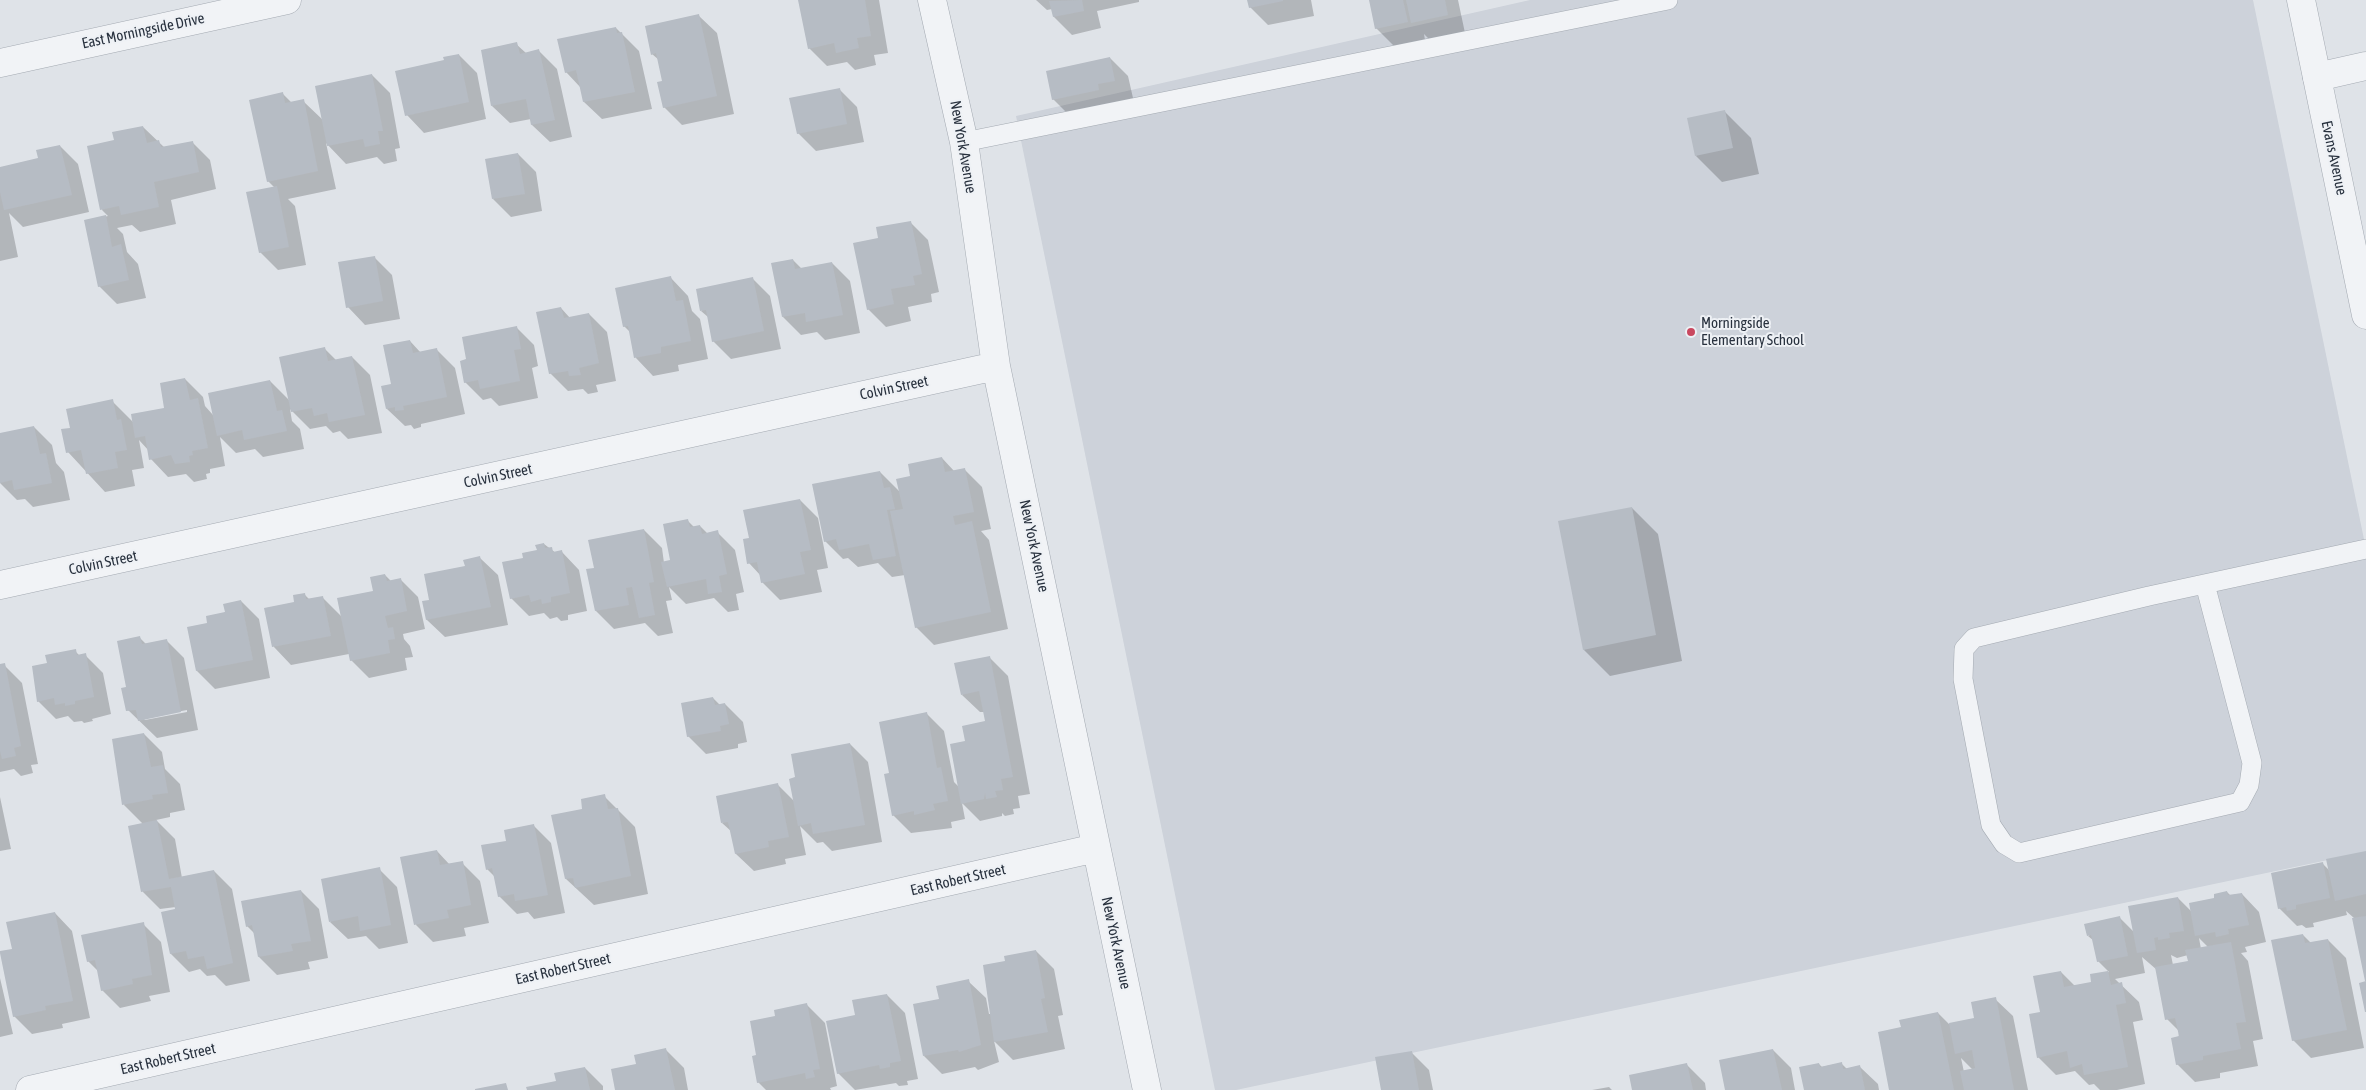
<!DOCTYPE html>
<html>
<head>
<meta charset="utf-8">
<style>
  body { margin:0 }
  canvas { display:block; background:#dfe3e8 }
</style>
</head>
<body>
<canvas width="2366" height="1090"></canvas>
<script>
const g = document.querySelector('canvas').getContext('2d');
g.lineJoin = 'round';
function fillPath(path, color) { g.fillStyle = color; g.fill(path, 'evenodd'); }
const toPath = rows => new Path2D(rows.map(r => 'M' + r).join(''));
function stroke(path, color, width, dash) { g.strokeStyle = color; g.lineWidth = width; g.lineCap = dash ? 'butt' : 'round'; g.setLineDash(dash || []); g.stroke(path); }
function write(font, color, halo, rows, align = 'center') {
  g.font = font + ' "Asap Condensed",sans-serif'; g.lineWidth = 4; g.setLineDash([]); g.textBaseline = 'middle'; g.strokeStyle = halo; g.fillStyle = color; for (const [text, x, y, turn = 0] of rows) {
    g.save(); g.translate(x, y); g.rotate((+turn || 0) * Math.PI / 180); g.textAlign = isNaN(turn) ? turn : align; if (halo) g.strokeText(text, 0, 0); g.fillText(text, 0, 0); g.restore();
  }
}
fillPath(toPath([
  [1530,0,2253,0,2366,549,2366,852,1236,1090,1215,1090,1016,116]
]), '#cdd2da');
fillPath(toPath([
  [799,0,879,0,888,53,874,55,876,65,855,70,847,62,827,66,809,48],
  [1036,0,1139,0,1139,2,1097,11,1101,28,1072,35,1054,17,1052,9,1047,10],
  [1249,0,1311,0,1314,16,1268,25,1250,7],
  [1370,0,1458,0,1465,33,1430,40,1424,34,1425,40,1394,46,1376,28],
  [699,16,717,33,734,114,682,125,664,107,663,82,659,60,652,54],
  [616,28,639,51,652,109,602,119,584,102,581,88,566,72],
  [516,44,526,53,539,51,557,69,572,137,550,142,532,125,531,119,510,123,492,106],
  [459,55,477,73,486,119,424,133,407,115,446,61],
  [1110,58,1128,76,1133,98,1071,117,1053,99],
  [372,75,390,93,400,148,395,149,397,161,384,164,377,157,346,164,326,143,336,189,288,199,295,206,306,265,278,270,260,252,275,188,268,181,283,94,292,103,303,101,324,121],
  [839,89,857,107,864,142,816,151,798,133],
  [1725,112,1751,138,1759,174,1722,182,1696,156],
  [143,127,165,148,192,142,210,160,216,189,171,200,176,224,140,232,132,225,117,228,123,234,127,252,138,264,146,298,117,304,99,286,86,221,108,216,102,210,116,141],
  [60,146,78,164,89,212,23,227,9,213,18,257,0,261,0,168,40,159],
  [518,154,536,172,542,211,511,217,493,199],
  [910,222,928,240,939,292,931,294,932,302,908,307,911,321,886,327,868,309,879,239],
  [374,257,392,275,400,319,365,325,348,307],
  [793,260,802,269,832,263,850,281,860,333,825,340,817,332,801,335,783,317],
  [671,278,688,296,692,311,700,319,708,359,678,365,679,371,653,376,636,358,631,333,624,326],
  [752,278,770,296,781,349,731,359,713,341,708,317,701,311],
  [561,308,570,318,589,314,607,332,616,381,596,385,598,392,588,394,583,389,568,391,550,373],
  [516,327,534,345,538,366,532,368,538,398,499,406,491,398,483,400,465,382,467,360],
  [410,341,421,353,437,350,455,368,465,414,421,424,421,427,414,429,411,425,405,426,387,409,393,385],
  [325,349,336,360,352,357,370,375,382,433,348,439,340,431,333,433,326,426,310,429,290,409,292,421,300,429,304,449,263,457,255,449,236,453,220,437,225,466,210,469,210,473,206,474,207,479,194,482,186,474,168,477,151,459,149,451,139,440,144,468,132,470,135,486,105,492,68,452,72,429,112,401,133,422,166,409,185,379,203,397,205,406,213,415,270,381,290,401],
  [34,427,52,445,56,463,64,472,70,500,33,507,25,499,17,500,0,483,0,434],
  [942,458,955,472,965,470,982,487,991,529,981,531,989,540,1008,629,934,645,916,627,905,575,892,577,878,563,858,567,848,558,843,559,825,541,880,472,901,493,912,477],
  [800,500,818,518,828,568,817,570,822,592,780,600,762,582,761,576,749,563,750,539],
  [1632,508,1658,534,1682,661,1610,676,1584,650],
  [688,521,694,527,700,526,708,534,717,532,735,550,744,592,736,594,739,610,728,612,714,598,686,604,669,587,672,600,666,601,673,633,658,636,645,623,614,629,596,611,595,569,644,530,662,548,664,563,672,561],
  [544,544,556,553,562,552,579,570,587,611,568,615,568,620,561,621,557,617,550,619,544,613,529,616,511,598,525,559,538,551],
  [480,558,498,575,508,625,445,637,427,620,430,601,466,567],
  [385,575,391,581,400,579,418,597,425,629,403,634,404,639,410,646,413,657,405,658,407,670,369,678,351,660,349,654,291,665,274,647,266,609,296,603,305,595,310,600,323,598,342,617,374,592],
  [241,601,259,619,270,678,215,689,197,671,188,628,208,624],
  [140,638,146,644,166,640,184,658,198,730,157,738,128,710,128,688],
  [187,710,187,712,145,720,143,718],
  [75,651,80,656,85,655,103,673,111,714,92,719,93,721,84,723,82,721,74,722,68,716,56,719,38,701,48,664],
  [990,658,1008,676,1030,794,1018,796,1020,808,1013,809,1014,814,1005,816,1002,813,1002,816,980,821,962,803,965,819,951,822,952,828,911,833,893,815,891,774,926,713,944,731,954,782,959,787,966,742,986,722,984,712,980,712,962,695],
  [4,665,22,683,38,764,31,765,33,773,21,776,14,769,0,772,0,666],
  [713,698,720,705,725,704,743,722,747,742,738,744,738,748,706,754,688,736],
  [144,734,162,752,165,769,180,784,185,810,170,813,170,817,156,820,175,839,182,878,214,871,232,889,250,981,226,986,215,975,207,976,200,969,189,972,171,954,176,907,160,909,143,892,143,824,124,805],
  [850,744,868,762,882,842,832,851,823,842,817,843,800,826,806,855,785,859,786,864,754,871,736,854,732,832,722,823,778,785,795,802],
  [604,796,635,827,648,894,594,905,566,879,584,810],
  [0,797,11,849,0,851],
  [533,825,551,843,565,913,534,919,528,912,517,914,499,896,495,877,487,869,507,842],
  [437,851,450,865,462,863,480,881,489,923,464,928,466,936,433,942,416,925],
  [2366,852,2366,979,2354,918,2346,911,2347,915,2313,923,2314,927,2306,928,2302,925,2297,926,2279,908,2323,864,2330,871],
  [379,869,397,887,408,943,379,949,366,936,348,939,330,922],
  [301,891,319,909,328,958,308,962,310,969,277,975,259,957,255,934,247,926],
  [2227,892,2231,896,2242,894,2259,912,2266,942,2245,947,2247,952,2241,953,2248,961,2263,1039,2253,1041,2258,1066,2220,1073,2220,1078,2195,1082,2177,1064,2179,1031,2167,1019,2157,970,2142,957,2145,973,2115,979,2139,1002,2143,1020,2133,1022,2145,1084,2117,1090,2100,1090,2094,1084,2089,1085,2075,1071,2056,1075,2038,1057,2061,972,2075,986,2093,983,2092,975,2109,972,2098,961,2094,941,2088,936,2120,918,2134,932,2178,898,2192,912],
  [2199,938,2208,947,2201,949],
  [2171,955,2177,958,2188,955,2189,962,2173,965],
  [55,913,72,931,90,1018,62,1024,63,1028,32,1034,14,1016,13,950],
  [143,924,161,942,170,992,149,996,151,1001,120,1008,102,990,98,971,88,961],
  [2303,935,2311,943,2328,940,2346,958,2364,1048,2311,1058,2293,1040],
  [1036,951,1054,969,1063,1015,1058,1016,1065,1049,1013,1060,994,1041,999,1062,978,1070,975,1067,942,1074,924,1056,940,1000,968,981,986,998,989,1014,991,1014,1007,962],
  [0,978,13,1034,0,1037],
  [887,995,905,1013,918,1079,907,1081,908,1085,899,1086,896,1083,855,1090,838,1073],
  [1995,999,2013,1016,2028,1090,1891,1090,1902,1028,1938,1013,1949,1024,1976,1019],
  [1961,1058,1973,1070,1964,1072],
  [807,1005,825,1023,837,1086,830,1088,831,1090,766,1090,758,1082,758,1056],
  [666,1050,684,1068,688,1090,616,1090,637,1065],
  [1773,1050,1791,1068,1795,1090,1726,1090],
  [1411,1052,1429,1070,1433,1090,1383,1090],
  [1841,1063,1847,1069,1860,1067,1878,1084,1879,1090,1805,1090,1819,1064,1822,1067],
  [1687,1065,1705,1083,1706,1090,1633,1090],
  [585,1068,603,1086,603,1090,528,1090,557,1082],
  [1609,1087,1612,1090,1592,1090]
]), '#0003');
fillPath(toPath([
  [798,0,865,0,871,36,857,38,859,48,836,53,834,43,808,49],
  [1082,0,1084,11,1053,17,1049,1],
  [1247,0,1283,0,1283,1,1249,8],
  [1369,0,1403,0,1408,22,1375,29],
  [1406,0,1445,0,1448,15,1411,23],
  [699,14,717,96,663,108,657,82,662,81,656,53,651,55,645,26],
  [616,27,617,33,622,32,635,92,583,102,576,70,565,73,557,39],
  [517,42,520,54,539,49,555,120,531,125,526,99,491,106,481,50],
  [459,54,469,102,405,116,395,71,444,60,443,57],
  [1110,57,1115,81,1098,84,1099,90,1052,100,1046,71],
  [372,74,383,131,378,131,380,144,365,147,363,139,327,146,315,86],
  [840,88,847,124,797,134,789,98],
  [283,92,285,103,304,99,318,171,267,182,249,100],
  [1725,110,1733,148,1695,156,1687,118],
  [143,126,147,143,159,140,161,147,193,141,199,172,154,182,159,207,121,215,119,206,100,210,87,146,114,140,112,132],
  [60,145,72,195,4,210,0,192,0,167,38,158,36,150],
  [518,153,525,194,492,199,485,159],
  [277,186,289,247,259,253,246,192],
  [106,215,112,247,121,244,129,280,98,287,84,220],
  [911,221,922,274,913,276,915,285,891,289,894,304,867,310,853,243,878,238,876,227],
  [375,256,383,301,346,308,338,262],
  [793,259,795,269,832,262,843,315,806,322,805,313,782,317,771,263],
  [671,276,676,301,683,300,691,341,661,347,661,353,634,358,628,326,623,327,615,288],
  [753,277,764,331,712,342,706,310,700,311,696,289],
  [561,307,564,318,589,313,599,363,579,368,581,375,569,376,568,371,549,374,536,312],
  [517,326,521,349,514,350,520,381,480,389,478,380,464,383,460,361,466,359,462,337],
  [410,340,413,353,437,348,447,397,403,406,404,410,395,411,395,407,386,409,381,386,391,384,383,345],
  [325,347,328,361,352,356,365,415,329,422,327,413,314,416,312,408,291,412,279,357],
  [185,378,190,400,198,398,208,448,192,451,193,455,189,456,190,462,175,464,171,455,149,460,145,436,135,438,131,414,164,408,160,383],
  [270,380,277,411,282,410,287,431,244,440,242,430,217,436,208,393],
  [113,399,117,420,121,419,127,450,115,452,118,468,86,474,81,450,66,453,61,429,70,428,66,409],
  [34,426,40,454,46,453,52,483,14,490,12,480,0,483,0,433],
  [942,457,945,472,965,468,974,512,953,516,955,525,972,521,991,612,915,628,890,511,903,509,896,479,910,476,908,464],
  [880,471,884,488,890,487,895,509,887,510,896,556,873,560,869,544,839,550,836,539,824,542,812,484],
  [800,499,811,550,800,552,805,574,761,583,757,562,747,564,743,539,749,538,743,510],
  [1632,507,1656,635,1583,650,1558,521],
  [688,519,690,527,700,525,702,534,718,530,727,574,719,576,722,592,708,594,706,579,667,587,661,562,670,560,663,524],
  [644,529,654,582,649,583,655,615,639,618,632,587,626,588,629,605,595,611,586,569,594,568,588,540],
  [544,543,545,548,552,547,553,552,562,550,570,593,551,597,551,602,542,604,541,599,531,602,529,595,510,599,502,562,523,558,522,553,537,550,535,545],
  [480,556,491,607,426,620,422,601,429,600,424,574,465,566,463,560],
  [385,574,387,581,401,578,407,611,385,616,388,628,393,627,395,639,388,640,390,653,350,661,337,598,373,591,370,577],
  [305,593,306,599,323,596,331,636,272,647,264,608,294,602,293,595],
  [241,600,253,660,196,671,187,627,207,623,206,616,225,612,223,604],
  [140,636,142,644,167,639,181,712,138,721,136,710,126,711,121,688,126,687,117,641],
  [76,649,77,655,86,653,94,697,75,701,75,704,65,706,65,703,55,705,54,698,37,702,32,666,47,663,45,655],
  [990,656,1013,777,1001,779,1003,790,995,791,997,797,986,799,985,793,984,799,961,804,950,744,965,741,962,726,985,721,979,691,961,695,954,663],
  [5,663,21,746,14,748,16,756,2,759,0,751,0,664],
  [713,697,715,705,725,703,729,724,720,726,721,731,687,737,681,703],
  [927,712,937,768,941,767,948,801,933,804,935,810,914,815,914,811,892,816,884,774,889,773,879,722],
  [144,733,151,767,163,765,168,793,152,795,153,799,122,805,112,739],
  [850,743,865,825,813,834,811,823,798,826,789,779,795,777,791,754],
  [778,783,789,837,768,841,769,847,735,854,728,822,721,823,716,796],
  [605,794,608,809,618,808,631,876,575,888,573,878,565,879,551,815,582,809,581,799],
  [157,820,169,879,214,870,233,963,207,969,204,956,188,959,186,951,170,954,161,912,175,909,171,887,141,892,128,826],
  [534,824,548,895,515,901,514,894,498,897,492,868,486,870,481,845,506,841,504,830],
  [437,850,440,865,463,861,471,905,447,910,449,918,414,925,400,857],
  [2366,851,2366,894,2335,901,2326,859],
  [2323,862,2330,898,2296,905,2296,909,2287,911,2286,907,2278,909,2271,873],
  [380,867,391,925,360,931,358,916,329,922,321,879],
  [301,890,311,941,291,944,293,951,258,957,252,925,246,927,241,901],
  [2227,891,2228,895,2242,893,2249,925,2228,929,2229,934,2216,937,2215,932,2195,936,2189,903,2214,898,2214,894],
  [2178,897,2184,931,2169,933,2170,938,2158,940,2158,937,2154,938,2156,950,2137,953,2128,906],
  [55,912,73,1001,45,1006,46,1010,13,1017,0,953,0,951,12,949,6,922],
  [2120,916,2128,956,2097,962,2091,935,2087,936,2084,924],
  [2366,916,2366,981,2365,981,2352,918],
  [144,922,152,975,132,979,133,984,101,991,95,960,87,962,81,935],
  [2303,934,2305,943,2328,939,2347,1030,2292,1041,2271,940],
  [2231,942,2246,1022,2236,1023,2241,1049,2203,1056,2203,1060,2176,1065,2171,1038,2179,1036,2175,1018,2165,1020,2155,967,2188,961,2185,950],
  [1036,950,1045,998,1041,999,1048,1032,994,1042,983,965,1005,961,1004,956],
  [2061,971,2064,987,2091,982,2090,974,2108,971,2111,985,2122,982,2126,1003,2116,1005,2128,1067,2084,1075,2082,1064,2070,1068,2067,1051,2037,1058,2029,1014,2040,1012,2033,976],
  [969,979,981,1045,959,1052,958,1050,923,1056,913,1004,939,999,936,986],
  [2366,981,2366,1012,2365,1012,2359,983],
  [887,994,901,1061,890,1063,890,1067,880,1069,879,1065,837,1074,826,1021,855,1015,852,1000],
  [1996,997,2014,1090,1964,1090,1960,1071,1975,1068,1972,1050,1955,1054,1949,1023,1974,1018,1971,1002],
  [807,1003,820,1069,813,1070,815,1077,806,1079,805,1073,757,1083,752,1056,756,1055,750,1021,775,1016,774,1010],
  [1938,1012,1954,1090,1889,1090,1878,1032,1901,1027,1899,1020],
  [666,1048,675,1090,615,1090,611,1069,636,1064,634,1055],
  [1773,1049,1782,1090,1725,1090,1719,1060],
  [1412,1051,1419,1090,1381,1090,1375,1057],
  [1842,1062,1843,1069,1860,1065,1865,1090,1804,1090,1799,1067,1819,1063,1820,1067],
  [1687,1063,1693,1090,1632,1090,1629,1075],
  [585,1067,590,1090,527,1090,526,1087,556,1081,554,1073],
  [506,1083,508,1090,475,1090,475,1089]
]), '#b6bcc4');
const service = toPath([
  [964,142,1668,0],
  [2205,584,2252,763,2249,785,2240,802,2019,853,2004,844,1991,825,1963,679,1964,649,1974,638,2149,596,2366,549]
]);
const minor = toPath([
  [932,0,964,142,996,366,1147,1090],
  [0,63,287,0],
  [2317,77,2366,66],
  [0,585,996,366],
  [30,1090,1096,848]
]);
const tertiary = toPath([
  [2301,0,2366,315]
]);
stroke(service, '#a4aab2', 20);
stroke(minor, '#a4aab2', 29);
stroke(tertiary, '#a4aab2', 29);
stroke(service, '#f1f3f6', 19);
stroke(minor, '#f1f3f6', 28);
stroke(tertiary, '#f1f3f6', 28);
for (const [x, y, r, color] of [
  [1691,332,5,"#c9485f"]
]) { const dot = new Path2D(); dot.arc(x, y, r, 0, 2 * Math.PI); g.fillStyle = color; g.fill(dot); stroke(dot, '#eef1f5', 2); }
write('15px', '#28313e', '#eef1f5', [
  ["East Morningside Drive",143,31,-12],
  ["New York Avenue",963,147,80],
  ["Evans Avenue",2334,158,78],
  ["Colvin Street",894,388,-12],
  ["Colvin Street",498,476,-12],
  ["New York Avenue",1034,546,78],
  ["Colvin Street",103,563,-12],
  ["East Robert Street",958,880,-13],
  ["New York Avenue",1116,943,78],
  ["East Robert Street",563,969,-13],
  ["East Robert Street",168,1059,-13]
]);
write('15px', '#28313e', '#eef1f5', [
  ["Morningside",1701,323],
  ["Elementary School",1701,340]
], 'left');
</script>
</body>
</html>
